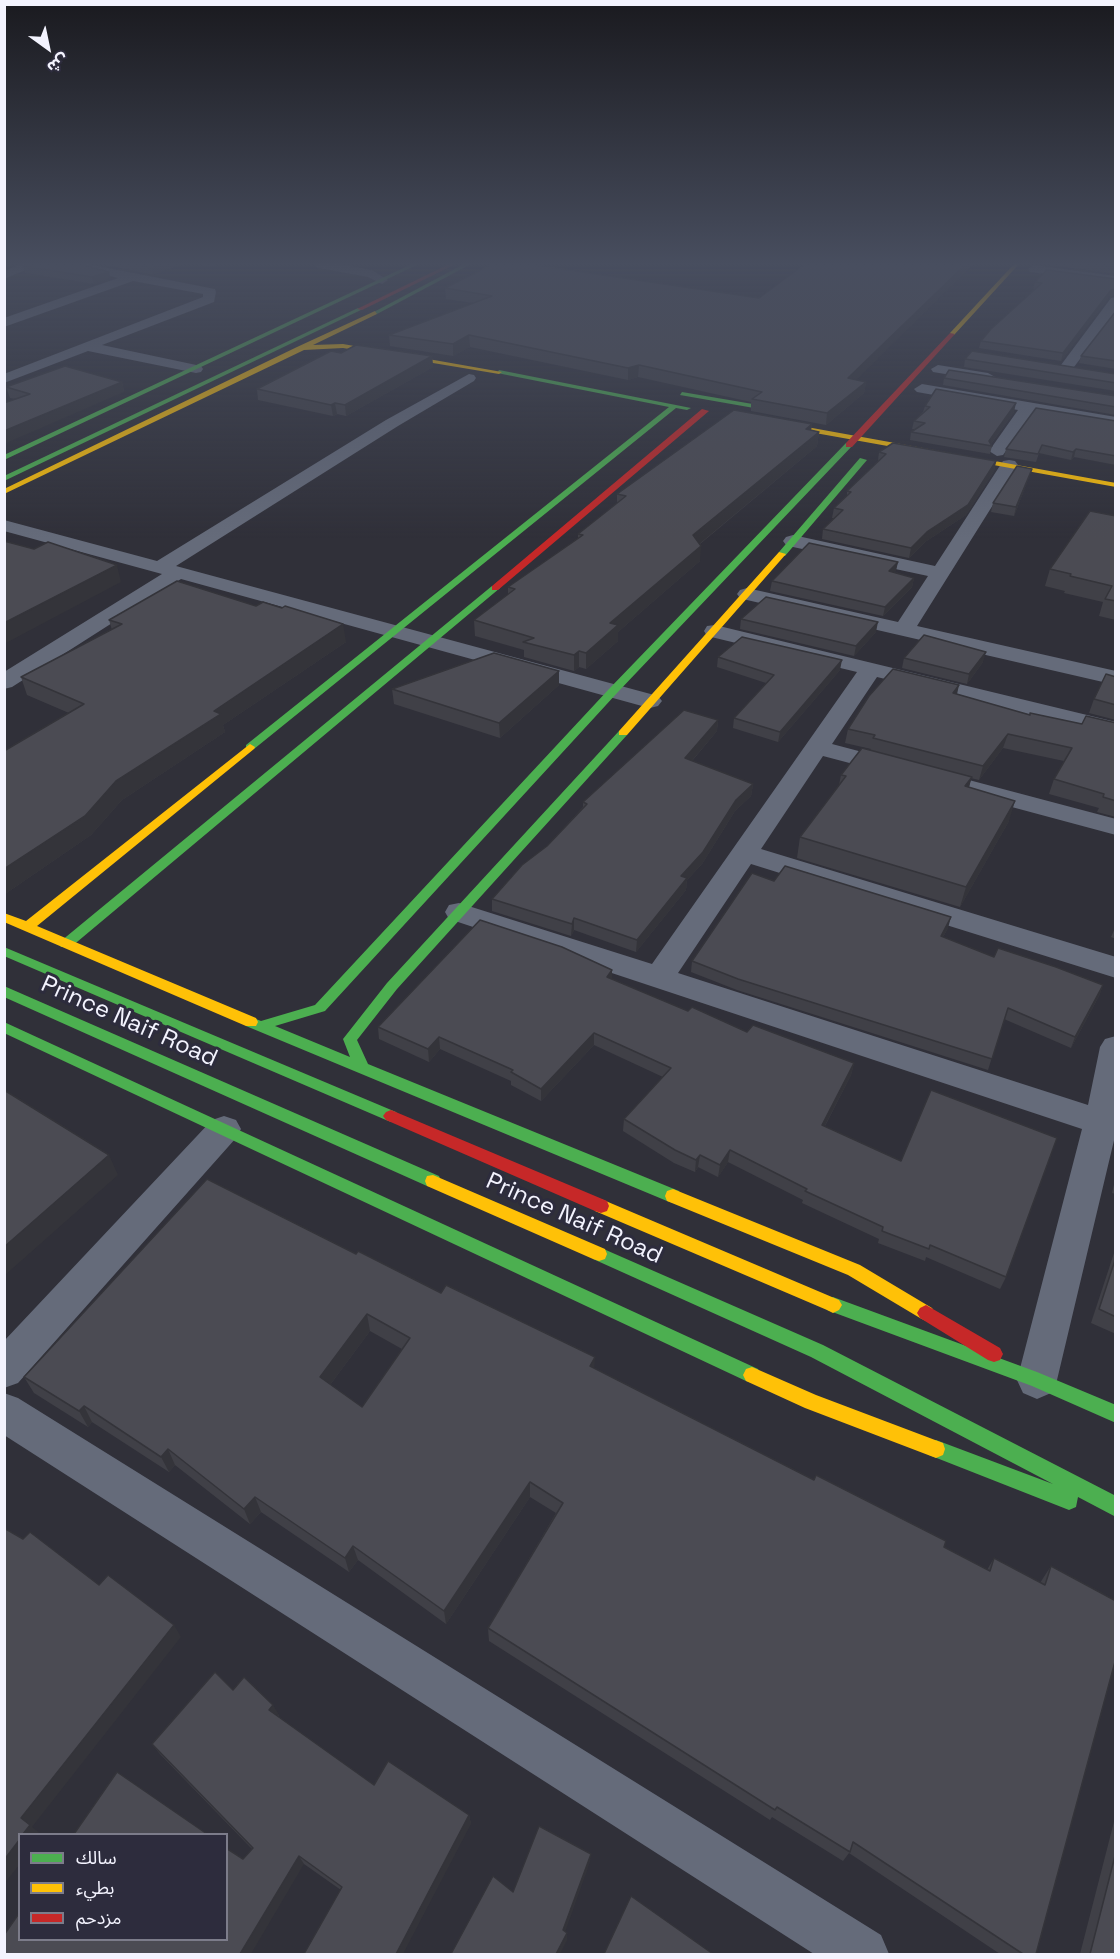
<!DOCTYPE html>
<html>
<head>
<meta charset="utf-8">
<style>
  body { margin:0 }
  #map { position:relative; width:1120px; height:1959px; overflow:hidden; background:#303039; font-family:"Space Grotesk","Noto Sans Arabic",sans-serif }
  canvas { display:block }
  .frame { position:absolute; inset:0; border:6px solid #f3f3fe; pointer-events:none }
  .legend { position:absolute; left:18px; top:1833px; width:210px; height:108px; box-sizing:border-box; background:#2d2c3d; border:2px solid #7c7c8a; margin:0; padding:8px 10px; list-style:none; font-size:18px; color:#f3f3fe }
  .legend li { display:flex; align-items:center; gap:12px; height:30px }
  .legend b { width:30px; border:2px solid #7c7c8a }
  .north { position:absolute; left:18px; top:18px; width:60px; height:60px; -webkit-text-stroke:4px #2d2c3d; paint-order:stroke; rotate:147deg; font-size:16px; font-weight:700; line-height:24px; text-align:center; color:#f3f3fe }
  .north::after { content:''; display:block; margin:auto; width:21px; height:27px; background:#f3f3fe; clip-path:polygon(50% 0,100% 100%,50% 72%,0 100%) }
</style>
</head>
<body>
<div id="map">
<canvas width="1120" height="1959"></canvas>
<div class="frame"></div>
<ul class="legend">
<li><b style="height:8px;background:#4caf50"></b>سالك</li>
<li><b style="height:8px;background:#ffc107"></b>بطيء</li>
<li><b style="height:8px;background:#c62828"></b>مزدحم</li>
</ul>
<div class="north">ش</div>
</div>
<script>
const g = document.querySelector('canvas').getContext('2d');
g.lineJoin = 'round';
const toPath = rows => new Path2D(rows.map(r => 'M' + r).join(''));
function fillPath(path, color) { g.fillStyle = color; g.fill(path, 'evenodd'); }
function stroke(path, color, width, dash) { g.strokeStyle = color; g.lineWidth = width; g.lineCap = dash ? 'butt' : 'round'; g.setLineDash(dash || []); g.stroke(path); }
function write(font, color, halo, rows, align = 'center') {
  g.font = font + ' "Space Grotesk",sans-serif'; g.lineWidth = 6; g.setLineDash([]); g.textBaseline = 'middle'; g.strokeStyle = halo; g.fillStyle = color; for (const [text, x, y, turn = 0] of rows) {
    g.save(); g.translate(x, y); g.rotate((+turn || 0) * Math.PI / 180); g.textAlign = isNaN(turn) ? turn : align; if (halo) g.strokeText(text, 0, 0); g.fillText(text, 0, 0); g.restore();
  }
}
fillPath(toPath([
  [21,264,40,264,4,279,4,271,21,264],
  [61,264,88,264,215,289,216,292,214,302,102,345,201,366,203,369,201,372,196,373,88,351,4,383,4,374,203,297,203,294,133,281,4,327,4,318,118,278,61,264],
  [312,264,340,264,372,270,388,280,382,284,368,277,318,268,312,264],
  [1034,265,1116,276,1116,284,1030,272,1028,269,1034,265],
  [1116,297,1116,311,1071,371,1061,371,1059,368,1061,365,1111,298,1116,297],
  [938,365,988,373,995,377,988,381,933,372,931,369,938,365],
  [469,374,474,375,476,378,474,381,398,426,176,566,658,696,662,701,658,706,650,708,642,706,181,579,12,687,4,689,4,672,162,574,4,531,4,520,157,561,386,420,469,374],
  [922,384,1116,417,1116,427,1033,413,1003,455,997,456,989,451,1018,410,917,392,914,389,922,384],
  [1009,460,1015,461,1018,465,917,626,1116,671,1116,685,747,600,740,598,737,594,740,590,747,588,898,622,928,576,793,547,786,545,783,541,786,537,793,535,935,566,1003,461,1009,460],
  [715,625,1116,722,1116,736,877,677,832,744,904,763,907,768,904,773,895,775,823,756,761,849,1116,957,1116,978,751,864,678,973,1088,1105,1100,1047,1105,1039,1116,1036,1116,1132,1057,1380,1051,1393,1037,1399,1023,1393,1017,1380,1082,1129,449,919,445,912,449,905,459,903,652,964,857,672,707,636,704,631,707,626,715,625],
  [950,775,1116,819,1116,835,941,788,937,783,941,778,950,775],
  [224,1116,236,1120,241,1129,236,1138,18,1383,4,1388,4,1341,212,1120,224,1116],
  [4,1393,18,1398,881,1935,889,1954,814,1954,4,1435,4,1393]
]), '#656b7a');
fillPath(toPath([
  [412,264,419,264,4,460,4,455,412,264],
  [464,264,471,264,377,314,372,313,464,264],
  [358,308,363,309,4,481,4,476,358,308],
  [499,370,691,408,687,410,676,408,254,749,246,749,246,745,669,407,497,373,499,370],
  [682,392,794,411,798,413,794,415,680,395,682,392],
  [846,443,853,445,617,693,325,1011,275,1026,350,1057,343,1039,387,983,619,731,627,731,627,735,397,989,357,1040,368,1064,679,1191,681,1196,679,1201,673,1203,667,1201,246,1026,244,1022,246,1018,251,1017,261,1021,315,1005,609,689,846,443],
  [860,458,867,460,785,556,779,556,779,552,860,458],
  [492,586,500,588,71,947,61,947,59,944,61,941,492,586],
  [4,947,396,1112,399,1116,396,1120,391,1122,386,1120,4,956,4,947],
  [4,986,439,1176,441,1181,439,1186,433,1187,427,1186,4,997,4,986],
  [4,1022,758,1369,761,1375,758,1381,752,1383,746,1381,4,1033,4,1022],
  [599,1247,823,1345,1116,1496,1116,1517,1078,1497,1076,1507,1069,1510,929,1455,927,1449,929,1443,936,1440,1053,1484,811,1357,593,1259,591,1254,593,1249,599,1247],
  [833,1297,1037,1372,1116,1405,1116,1423,1032,1386,827,1310,824,1305,827,1300,833,1297]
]), '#4caf50');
fillPath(toPath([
  [1014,264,1019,264,954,335,950,335,950,333,1014,264],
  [375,311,377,314,313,345,343,344,502,372,499,374,343,348,304,350,4,494,4,489,297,347,375,311],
  [768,420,1116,483,1116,487,765,424,765,420,768,420],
  [779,552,786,554,627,735,619,735,619,731,779,552],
  [250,744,255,747,254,749,37,926,256,1018,258,1022,256,1026,246,1026,4,922,4,913,26,921,250,744],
  [433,1175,605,1249,607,1254,605,1259,599,1261,593,1259,427,1186,425,1181,427,1176,433,1175],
  [673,1189,860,1265,932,1308,935,1313,932,1318,926,1321,920,1318,848,1275,667,1201,665,1196,667,1191,673,1189],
  [601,1199,839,1300,842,1305,839,1310,833,1313,827,1310,595,1211,593,1206,595,1201,601,1199],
  [752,1367,816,1395,943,1443,945,1449,943,1455,936,1458,805,1408,746,1381,743,1375,746,1369,752,1367]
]), '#ffc107');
fillPath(toPath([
  [449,264,456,264,362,310,357,309,449,264],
  [950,333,955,334,852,447,846,447,846,443,950,333],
  [702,409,709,411,498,590,492,590,492,586,702,409],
  [391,1110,607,1201,609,1206,607,1211,601,1213,595,1211,386,1120,383,1116,386,1112,391,1110],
  [926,1305,1000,1348,1003,1354,1000,1360,994,1362,988,1360,920,1318,917,1313,920,1308,926,1305]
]), '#c62828');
fillPath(toPath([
  [102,264,182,264,153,275],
  [195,264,219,264,210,267],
  [493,264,856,380,866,382,864,393,826,425,751,411,751,402,638,377,628,380,470,347,453,356,390,346,389,335,473,303,446,299,445,288],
  [1050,264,1116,264,1116,274,1050,265],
  [23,266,109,272,110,278,94,284,25,273],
  [1035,282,1109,297,1061,361,979,348,981,341,1036,289,1033,289],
  [1116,311,1116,369,1079,363,1081,356],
  [341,353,432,356,433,367,346,416,337,414,333,416,258,400,257,389],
  [965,359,1116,374,1116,391,964,367],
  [944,378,1116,396,1116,415,943,385],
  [122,382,124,392,15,399,10,398,6,387],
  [925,406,1014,412,991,444,992,446,990,454,910,440,911,432,915,429,912,429,914,421,923,412],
  [1116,421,1116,465,1074,457,1071,460,1039,453,1036,462,1004,457,1006,449],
  [812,424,811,430,819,432,817,446,700,544,700,561,618,632,618,641,586,669,579,667,574,671,524,657,524,650,475,636,474,620,508,594,508,587,578,538,578,534,617,503,617,494],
  [879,452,996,461,994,471,966,515,925,542,909,558,822,539,823,529,834,518,832,518,834,508,847,496,847,491,878,461],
  [1032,469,1029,477,1014,516,991,512,993,503],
  [1116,516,1116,620,1099,616,1103,602,1064,593,1065,591,1045,586,1050,569],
  [898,562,895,572,914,578,912,587,883,616,770,591,772,581],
  [741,619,876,632,854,656,740,629],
  [109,620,346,642,223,725,225,732,122,800,91,835,5,894,69,713,27,695,21,677,112,630],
  [718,657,840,670,778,742,733,728,734,718,766,683,717,667],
  [904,658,983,662,967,684,902,668],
  [559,671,559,685,500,738,394,704,392,689],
  [1116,677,1116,720,1089,713,1094,699],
  [957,694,1030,715,1082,724,1116,723,1116,817,1097,812,1099,808,1049,794,1054,779,1064,761,1003,748,979,780,971,778,969,787,1009,821,960,907,797,858,800,837,839,785,841,775,870,750,871,749,845,743,848,729],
  [718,720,717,731,692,761,753,784,751,796,735,811,702,864,687,880,686,890,636,952,574,930,571,936,492,911,492,899,547,846,583,807,583,802],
  [774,881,948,928,943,937,994,957,1103,985,1099,996,1071,1048,1004,1019,988,1070,737,990,691,972,692,961],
  [1116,926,1116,939,1111,937],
  [612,979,688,1011,747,1032,854,1063,851,1075,825,1126,1006,1277,1000,1289,926,1257,925,1261,878,1243,879,1239,802,1203,803,1200,728,1162,718,1177,698,1167,695,1172,674,1163,623,1131,624,1119,663,1077,594,1045,541,1101,511,1085,511,1081,440,1049,429,1062,379,1039,378,1027],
  [1116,1176,1116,1194,1112,1193],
  [1116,1247,1116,1334,1091,1323],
  [356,1254,594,1369,944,1547,987,1570,994,1558,1040,1583,1051,1566,1036,1954,1000,1954,849,1853,843,1861,772,1817,770,1820,489,1641,488,1628,556,1513,530,1497,446,1624,358,1560,349,1572,261,1512,250,1524,175,1465,169,1472,92,1422,88,1427,34,1393,24,1377],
  [370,1331,402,1349,362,1407,330,1385],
  [233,1690,279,1715,278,1717,374,1785,469,1815,471,1824,341,1890,304,1864,243,1859,252,1849,160,1754,152,1744],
  [1116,1814,1116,1954,1080,1954]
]), '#404047');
fillPath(toPath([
  [4,264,14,264,4,268],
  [162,264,182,264,153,275,152,268],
  [209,264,219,264,210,267],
  [966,264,974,264,846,390,848,378],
  [109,272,110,278,94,284,92,277],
  [1116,289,1116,295,1109,297,1061,361,1063,353,1111,290],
  [469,335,470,347,453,356,453,344],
  [432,356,433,367,346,416,345,405],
  [639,365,638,377,628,380,628,368],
  [122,382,124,392,4,444,4,431],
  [866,382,864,393,826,425,827,413],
  [335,403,337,414,333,416,331,405],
  [1016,403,1014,412,990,445,989,441],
  [812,424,810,437,806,429],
  [819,432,817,446,692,550,693,535],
  [1076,449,1074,457,1071,460,1073,452],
  [996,461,994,471,966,515,925,542,909,558,911,548],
  [1032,469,1029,477,1014,516,1016,507],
  [701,546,700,561,618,632,618,641,586,669,586,653,610,623],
  [898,562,896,571,887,580,889,571],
  [117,565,121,582,4,644,4,623],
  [914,578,912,587,883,616,885,607],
  [878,622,876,632,854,656,856,646],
  [343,624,346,642,223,725,225,732,122,800,91,835,5,894,4,869,116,781,214,711],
  [579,651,579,667,574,671,574,655],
  [986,652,983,662,967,684,969,674],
  [842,660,840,670,778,742,780,732],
  [559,671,559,685,500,738,499,723],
  [959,685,956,699,953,693],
  [718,720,717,731,684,770,685,758],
  [1008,734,1003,748,979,780,983,766],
  [972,777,966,797,965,786],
  [753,784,751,796,735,811,702,864,687,880,686,890,636,952,637,940,681,876,736,800],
  [1015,801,1009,821,960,907,966,887],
  [951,917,948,928,938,946,941,936],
  [574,918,574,930,571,936,572,924],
  [612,970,612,982,607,977],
  [1103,985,1099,996,1071,1048,1075,1037],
  [594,1033,594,1045,541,1101,541,1089],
  [439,1037,440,1049,429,1062,428,1049],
  [854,1063,851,1075,819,1137,822,1125],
  [730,1150,728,1162,718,1177,720,1165],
  [109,1155,118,1175,4,1276,4,1247],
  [700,1155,698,1167,695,1172,696,1160],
  [367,1314,370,1331,324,1393,320,1377],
  [595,1357,594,1373,590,1366],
  [84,1406,92,1422,88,1427,79,1411],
  [168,1449,175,1465,169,1472,161,1457],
  [530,1482,530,1497,446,1624,444,1611],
  [255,1497,261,1512,250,1524,244,1509],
  [353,1546,358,1560,349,1572,345,1558],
  [174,1625,181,1637,32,1827,41,1834,23,1834,21,1818],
  [273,1705,279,1715,274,1721,269,1710],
  [469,1815,471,1824,403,1954,396,1954],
  [20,1839,20,1864,4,1884,4,1860],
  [591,1854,590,1862,563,1938,563,1930],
  [299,1856,304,1864,251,1954,240,1954],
  [567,1933,567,1940,560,1954,556,1954]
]), '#34343a');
const building = toPath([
  [27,264,79,264,109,272,92,277,23,266,27,264],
  [135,264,162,264,152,268,135,264],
  [493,264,528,264,759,298,805,264,966,264,848,378,866,382,827,413,752,399,762,392,639,365,628,368,469,335,453,344,389,335,492,296,445,288,493,264],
  [1097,264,1116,264,1116,267,1097,264],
  [1047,270,1116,279,1116,289,1111,290,1063,353,981,341,991,329,1042,283,1035,282,1047,270],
  [1116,311,1116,361,1081,356,1116,311],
  [356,345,432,356,345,405,335,403,331,405,257,389,331,351,341,353,356,345],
  [972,351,1116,374,1116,383,965,359,972,351],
  [65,366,122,382,4,431,4,403,30,394,6,387,65,366],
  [949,370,1116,396,1116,407,944,378,949,370],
  [936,389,1016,403,989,441,992,446,911,432,925,423,914,421,930,407,925,406,936,389],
  [1036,408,1116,421,1116,456,1076,449,1073,452,1042,445,1038,454,1006,449,1036,408],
  [734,410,812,424,806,429,819,432,693,535,701,546,610,623,618,625,586,653,579,651,574,655,523,642,534,638,474,620,515,589,508,587,583,535,578,534,626,496,617,494,734,410],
  [893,443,996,461,968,505,927,532,911,548,823,529,843,510,834,508,851,492,847,491,886,454,879,452,893,443],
  [1017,466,1032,469,1016,507,993,503,1017,466],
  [1090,511,1116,516,1116,601,1105,599,1112,586,1070,576,1071,574,1050,569,1090,511],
  [4,541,34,549,48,542,117,565,4,623,4,541],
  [809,543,898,562,889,571,914,578,885,607,772,581,809,543],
  [177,581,256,606,263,602,282,608,285,606,343,624,214,711,221,714,116,781,85,816,4,869,4,751,84,704,21,677,122,624,109,620,177,581],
  [766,597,878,622,856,646,741,619,766,597],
  [924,635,986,652,969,674,904,658,924,635],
  [742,637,842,660,780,732,734,718,774,675,718,657,742,637],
  [494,653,559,671,499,723,392,689,494,653],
  [893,669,959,685,953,693,1030,715,1030,713,1082,724,1086,716,1116,723,1116,801,1103,797,1104,794,1054,779,1072,748,1008,734,983,766,873,738,875,735,848,729,869,696,893,669],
  [1106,674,1116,677,1116,705,1094,699,1106,674],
  [684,710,718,720,685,758,753,784,736,800,703,852,681,876,687,878,637,940,574,918,572,924,492,899,522,865,547,846,587,804,583,802,684,710],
  [862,748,972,777,965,786,1015,801,966,887,800,837,846,776,841,775,862,748],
  [785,866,951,917,941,936,994,957,998,948,1056,967,1103,985,1075,1037,1008,1008,992,1059,738,979,692,961,752,873,774,881,785,866],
  [480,920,562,947,612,970,607,977,688,1011,692,1007,747,1032,753,1025,854,1063,822,1125,901,1161,931,1090,1057,1138,1006,1277,930,1245,929,1249,882,1231,883,1227,805,1191,807,1189,730,1150,720,1165,700,1155,696,1160,675,1150,624,1119,671,1068,594,1033,541,1089,511,1072,513,1070,439,1037,428,1049,378,1027,480,920],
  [4,1090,109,1155,4,1247,4,1090],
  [207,1179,356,1254,358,1251,441,1293,446,1285,595,1357,590,1366,814,1480,816,1475,946,1541,944,1547,990,1571,994,1558,1045,1585,1051,1566,1116,1601,1116,1658,1036,1954,1023,1954,853,1842,850,1852,777,1807,775,1810,488,1628,563,1503,530,1482,444,1611,353,1546,345,1558,255,1497,244,1509,168,1449,161,1457,84,1406,79,1411,24,1377,207,1179],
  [367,1314,410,1338,362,1407,320,1377,367,1314],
  [1116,1257,1116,1317,1099,1309,1116,1257],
  [4,1528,23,1539,30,1532,99,1585,108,1575,174,1625,21,1818,30,1825,23,1834,20,1834,20,1839,4,1860,4,1528],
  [215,1672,233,1690,244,1677,273,1705,269,1710,374,1785,388,1761,469,1815,396,1954,304,1954,342,1887,299,1856,240,1954,4,1954,4,1935,20,1912,20,1940,226,1940,226,1848,243,1859,253,1848,152,1744,215,1672],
  [117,1772,207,1834,74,1834,117,1772],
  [539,1826,591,1854,563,1930,567,1933,556,1954,451,1954,493,1876,513,1892,539,1826],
  [1116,1852,1116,1954,1090,1954,1116,1852],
  [631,1896,713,1954,604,1954,631,1896]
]);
fillPath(building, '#4b4b53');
stroke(building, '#34343a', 1.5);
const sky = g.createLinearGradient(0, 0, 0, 539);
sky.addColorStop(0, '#1a1a1f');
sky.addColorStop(0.49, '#484e5f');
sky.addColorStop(1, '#484e5f00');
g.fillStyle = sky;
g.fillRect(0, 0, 1120, 539);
write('24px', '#f3f3fe', '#2d2c3d', [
  ["Prince Naif Road",129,1022,24],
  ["Prince Naif Road",574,1219,24]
]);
</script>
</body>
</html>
